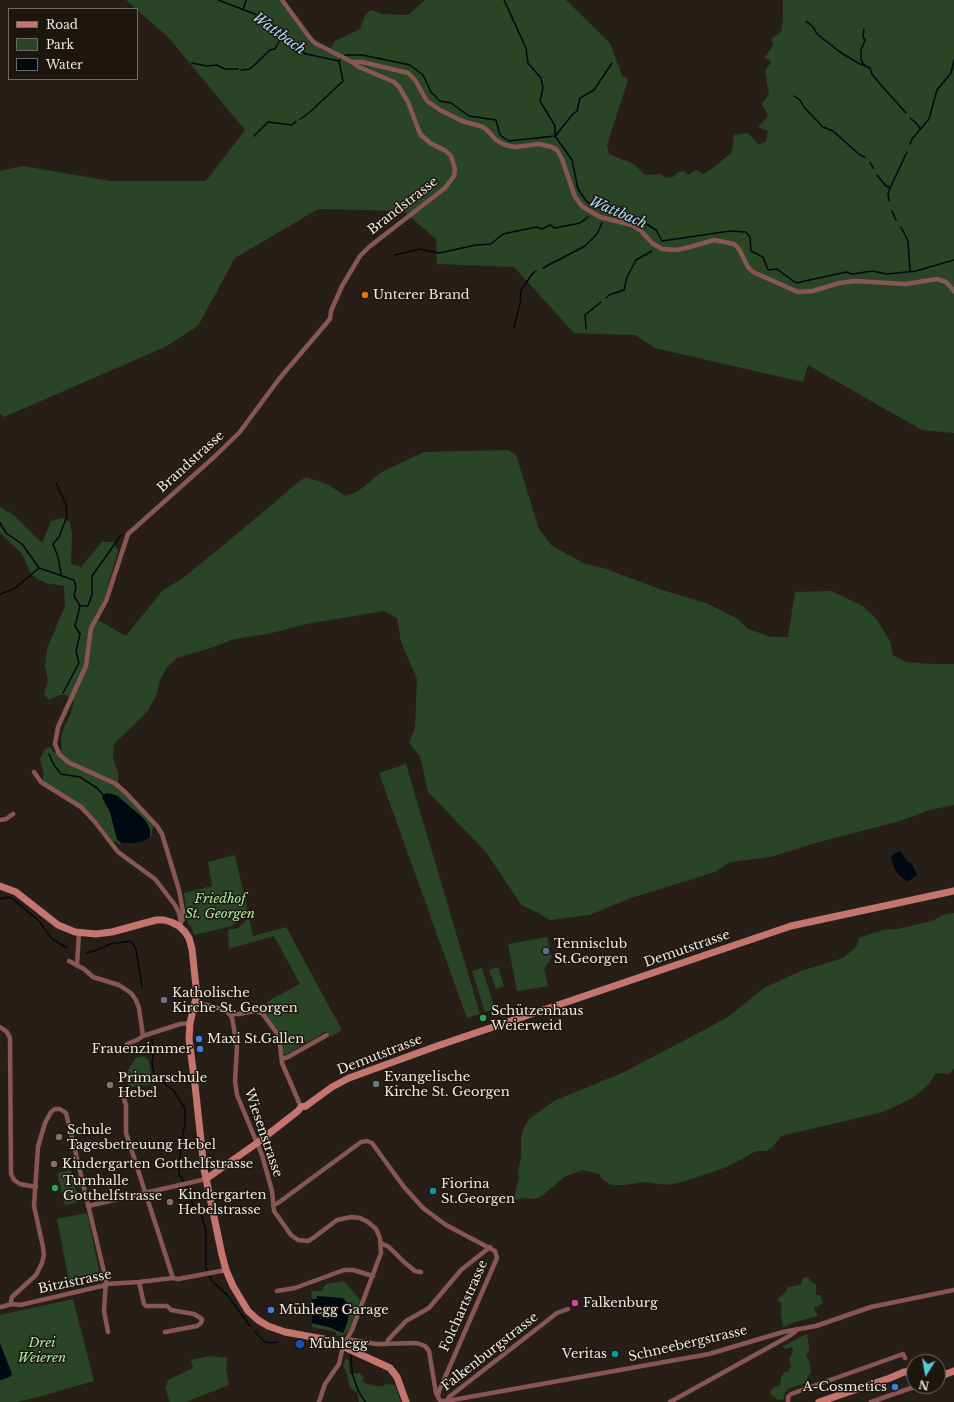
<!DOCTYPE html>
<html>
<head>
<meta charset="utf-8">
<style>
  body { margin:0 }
  #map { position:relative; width:954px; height:1402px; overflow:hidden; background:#271f17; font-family:"Libre Baskerville",serif }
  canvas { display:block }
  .legend { position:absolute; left:8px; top:8px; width:130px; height:72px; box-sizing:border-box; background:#1d160e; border:1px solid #706a63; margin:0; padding:5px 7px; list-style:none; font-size:12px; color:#ede8e2 }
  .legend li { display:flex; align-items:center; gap:8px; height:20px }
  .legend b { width:20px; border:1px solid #706a63 }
  .north { position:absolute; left:906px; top:1354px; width:40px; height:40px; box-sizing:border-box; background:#1d160e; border:1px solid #706a63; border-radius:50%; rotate:191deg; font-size:11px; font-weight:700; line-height:16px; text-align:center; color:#ede8e2 }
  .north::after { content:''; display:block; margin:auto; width:14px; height:18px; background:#51ccd1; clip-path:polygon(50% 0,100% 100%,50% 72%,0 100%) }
</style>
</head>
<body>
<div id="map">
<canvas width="954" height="1402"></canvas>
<ul class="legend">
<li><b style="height:5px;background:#c4756e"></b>Road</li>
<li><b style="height:11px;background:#2a4426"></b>Park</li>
<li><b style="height:11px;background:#000811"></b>Water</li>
</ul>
<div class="north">N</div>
</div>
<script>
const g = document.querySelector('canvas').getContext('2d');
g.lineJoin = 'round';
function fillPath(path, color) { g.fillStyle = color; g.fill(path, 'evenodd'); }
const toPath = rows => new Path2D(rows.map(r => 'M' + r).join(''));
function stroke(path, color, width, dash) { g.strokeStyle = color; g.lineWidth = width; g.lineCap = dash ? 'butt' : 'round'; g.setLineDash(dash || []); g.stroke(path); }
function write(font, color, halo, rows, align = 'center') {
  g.font = font + ' "Libre Baskerville",serif'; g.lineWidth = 3; g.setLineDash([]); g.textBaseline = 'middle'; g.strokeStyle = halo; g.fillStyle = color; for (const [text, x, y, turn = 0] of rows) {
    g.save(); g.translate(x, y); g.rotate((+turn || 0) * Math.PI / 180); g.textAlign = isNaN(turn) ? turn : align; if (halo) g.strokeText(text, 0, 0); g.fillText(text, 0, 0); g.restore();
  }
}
fillPath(toPath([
  [126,0,280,0,315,44,322,50,328,52,335,41,360,29,364,18,367,13,372,10,382,14,408,15,425,0,566,0,610,43,622,75,628,80,607,145,609,154,634,164,645,175,662,174,664,178,673,177,678,172,684,171,688,175,696,170,703,174,713,168,731,153,733,147,734,135,748,133,759,145,766,141,768,131,758,127,768,116,762,104,769,94,765,72,771,62,765,57,773,45,772,38,781,32,783,19,783,0,954,0,954,433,922,430,808,365,803,382,655,348,635,335,574,333,514,267,437,264,436,239,403,211,318,209,235,258,198,326,165,347,4,417,0,414,0,171,23,166,110,181,206,181,245,130,169,38],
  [508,450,516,455,539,529,551,545,583,563,606,569,662,590,706,603,736,618,748,629,771,637,788,637,795,592,831,591,863,606,878,621,890,641,893,655,906,662,932,664,954,664,954,805,930,810,900,821,819,842,771,857,730,862,715,872,628,899,590,915,550,920,538,913,521,905,486,852,428,792,420,756,409,743,415,728,417,679,401,642,397,618,384,611,306,624,268,634,235,639,208,649,177,658,167,667,160,680,156,696,147,712,114,744,113,758,118,772,118,789,153,821,154,827,152,829,151,837,150,837,150,830,147,823,143,818,116,795,102,798,110,812,117,839,121,843,120,845,115,841,113,842,98,822,81,805,42,782,44,774,40,759,45,749,50,747,54,752,62,750,61,737,63,730,71,713,74,702,66,695,59,695,49,700,44,694,48,681,45,665,47,649,65,606,64,586,46,583,36,578,30,572,22,554,0,533,0,507,15,516,42,543,51,521,63,518,70,522,72,534,71,564,81,567,102,542,113,542,118,551,98,620,126,636,162,591,183,578,255,519,297,483,306,477,329,485,345,496,357,492,382,472,424,452],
  [406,764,480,1014,467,1018,379,773],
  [235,855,248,913,232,926,194,935,191,926,188,923,184,893,212,886,208,862],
  [954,913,954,1069,948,1074,936,1073,928,1085,913,1098,883,1112,781,1136,773,1147,766,1151,756,1151,733,1164,716,1171,681,1182,668,1185,644,1182,626,1185,611,1185,603,1180,599,1174,583,1170,564,1177,542,1196,534,1199,524,1198,516,1200,514,1196,519,1179,518,1170,521,1158,521,1137,524,1127,529,1119,554,1101,622,1073,708,1028,728,1017,764,988,801,971,843,958,857,946,859,938,883,930,898,929,932,921,943,915],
  [249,918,253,936,286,927,342,1030,331,1037,327,1031,287,1054,283,1054,281,1038,262,1010,268,1001,300,984,274,936,229,949,228,930,238,928],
  [547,937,552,958,544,968,548,986,517,991,508,944],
  [498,967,504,986,496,989,489,970],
  [482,968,495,1009,485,1012,472,971],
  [144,1056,149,1061,153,1084,132,1087,127,1084,126,1077,127,1073,131,1065,136,1058],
  [71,1170,79,1202,65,1205,57,1173],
  [87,1213,100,1274,69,1281,57,1219],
  [808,1277,810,1281,816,1284,816,1295,820,1295,823,1303,814,1308,818,1316,792,1323,783,1327,781,1313,782,1304,777,1299,784,1294,788,1287,800,1285,803,1278],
  [344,1281,360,1300,350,1329,342,1337,336,1335,336,1332,312,1327,312,1323,329,1327,343,1333,347,1323,349,1313,317,1296,317,1300,312,1299,311,1291,321,1291,326,1284],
  [73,1299,94,1381,38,1397,17,1402,0,1402,0,1315],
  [807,1334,809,1346,809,1351,806,1355,810,1363,811,1373,808,1376,806,1383,788,1389,785,1393,784,1399,778,1400,770,1394,770,1392,773,1388,780,1385,781,1377,784,1372,788,1372,791,1366,789,1360,793,1351,792,1347,785,1349,783,1346],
  [210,1356,227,1358,226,1369,229,1385,185,1402,170,1402,165,1388,168,1380,193,1368,191,1360],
  [346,1358,349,1361,349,1368,350,1374,360,1373,364,1377,362,1380,365,1383,379,1387,380,1385,383,1387,385,1384,395,1385,401,1402,359,1402,357,1392,352,1390,349,1385,347,1373,343,1366]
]), '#2a4426');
fillPath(toPath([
  [106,793,116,795,120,798,143,818,147,823,150,830,150,837,146,840,135,843,121,843,117,839,110,812,102,797],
  [900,851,907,861,912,864,917,875,907,882,898,874,894,868,892,860,890,857],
  [317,1296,343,1298,348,1305,349,1313,347,1323,343,1333,329,1327,312,1323,312,1299,317,1299],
  [0,1343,12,1374,11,1376,7,1378,0,1380]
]), '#000811');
stroke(toPath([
  [218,0,255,14,276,35,306,54,339,61,341,59],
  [504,0,526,48,528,63,541,78,543,88,540,101,555,126,555,136],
  [243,10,246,0],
  [806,21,813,27,817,34,840,52,858,63,870,68,872,74,881,85,906,113],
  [344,56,346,55,362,55,410,65,423,75,431,92,440,101,451,103,469,116,496,120,500,135,509,141,555,136,572,160,578,189,587,202,618,216,634,216,656,230,662,241,730,231,746,232,750,237,751,251,763,257,768,270,777,269,796,283,846,272,853,274,872,271,887,274,916,271,954,260],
  [192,63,207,66,217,65,225,69,238,69],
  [864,65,861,60,861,50,865,40,863,37,864,29],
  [241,70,250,69,270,50,275,49,281,38],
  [794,96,800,100,804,107,823,127,833,131,860,155,865,157],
  [910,118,915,122,920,128],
  [300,119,309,113,343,81,339,61],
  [254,136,268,122,292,125,296,121],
  [555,136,573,114,577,111,580,98,594,90,612,63],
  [910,144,912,139,929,119,937,90,951,73,954,60],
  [870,162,873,168],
  [877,175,885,185,890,188],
  [889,201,888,194,890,188,907,152],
  [892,211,896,220],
  [901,227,908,241,910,271],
  [395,255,419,249,439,253,476,245,491,244,503,234,536,227,542,229,550,225,555,228,580,223,588,217],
  [543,268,585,246,597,234,602,223],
  [606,298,609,295,624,290,627,277,636,260,652,251],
  [514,327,520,304,521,290,533,273,536,271],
  [586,329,585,315,601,302],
  [56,483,66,504,67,516,59,537,53,544,58,557,61,574],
  [0,523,6,533,22,544,39,568,74,580,76,587,74,596,80,606],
  [0,594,14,589,39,568],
  [63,693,79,663,76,651,80,634,75,626,80,606,88,606,92,595,92,576,121,535],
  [49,754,54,765,61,774,80,777,97,788,105,797],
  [0,899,8,897,13,899,39,921,52,939,67,948],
  [86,953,94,951,111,944,131,941,136,949,142,987],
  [152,1039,154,1049,152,1064,155,1077,174,1091,185,1109,185,1124,182,1138],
  [181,1144,179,1174,184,1182],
  [186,1185,191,1196,193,1208,198,1210,200,1212,206,1230,206,1268,212,1281,228,1296,250,1326],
  [255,1332,265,1342,271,1343,277,1342],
  [351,1355,352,1373,358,1390,365,1402]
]), '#000811', 1.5);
stroke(toPath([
  [353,62,362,62,408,73,415,80,427,101,440,110,462,121,483,127,488,131,496,140,505,145,515,147,539,144,552,147,557,150,562,159,575,197,583,207,600,217,632,225,641,231,652,243,662,249,677,250,690,247,714,240,734,244,739,249,748,267,753,272,798,292,813,291,839,283,855,281,906,284,937,279,946,282,954,291],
  [34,772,41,782,81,807,95,822,118,852,155,879,175,905,179,913,181,923],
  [0,820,6,819,13,814],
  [179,926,184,917,179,890,162,834,157,826,126,793,116,784,68,762,59,754,55,744,58,727,86,666,91,628,106,601,128,534,213,458,239,433,279,379,330,319,331,311,342,286,360,256,369,247,445,188,454,176,455,169,451,156,446,151,430,143,420,134,408,102,399,87,394,82,359,67,352,62,315,43,310,38,282,0],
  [69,961,84,969,93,977,119,985,131,993,136,1000,139,1008,143,1036],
  [77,965,79,933],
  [195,1002,225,1010,232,1017,237,1047,235,1081,237,1095,262,1155,272,1191,274,1211,291,1235,298,1240,308,1241,313,1238,337,1220,351,1217,360,1218,368,1222,376,1229,380,1238,381,1253,352,1330,343,1346,339,1364,325,1384,319,1402],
  [230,1014,239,1014,255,1011,262,1013,279,1036,282,1063,301,1107],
  [0,1027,7,1032,10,1038,11,1174,14,1180,20,1184,36,1187],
  [127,1044,137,1040,143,1036,180,1024,190,1023],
  [282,1059,288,1057,327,1035],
  [123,1096,126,1105,126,1133,173,1278],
  [273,1205,278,1203,361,1142,367,1141,372,1143,404,1187,423,1208,446,1225,495,1251,497,1258,439,1391,438,1397],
  [88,1206,206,1179],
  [381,1243,389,1247,404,1262,415,1271,421,1272],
  [139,1282,144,1304,146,1306,167,1306,171,1310,194,1314,202,1319,201,1323,197,1326,165,1332],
  [277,1291,295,1288,344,1270,353,1270,373,1276],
  [12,1304,11,1301,12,1297,36,1275,42,1263,44,1255,43,1247,34,1206,38,1147,45,1123,51,1112,55,1109,60,1109,66,1113,70,1129,106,1280,104,1311,108,1332],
  [1,1307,12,1304,20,1305,102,1286,106,1284,139,1282,173,1278,178,1279,226,1270],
  [347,1339,376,1344,417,1343,425,1346,429,1351,436,1393,439,1399,441,1401,447,1401,709,1354,783,1332,816,1326,871,1307,954,1290],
  [387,1344,388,1340,406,1321,429,1308,461,1270,490,1247],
  [447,1401,449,1397,557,1313,568,1309],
  [670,1402,791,1335,795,1332,796,1329],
  [788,1402,788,1397,791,1394,903,1354,905,1358],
  [871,1402,917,1386]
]), '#885753', 4.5);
stroke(toPath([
  [0,886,16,892,58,925,75,932,96,934,112,932,156,920,164,920,171,922,179,926,185,932,189,938,192,949,196,987,196,998,190,1023,189,1039,195,1085,204,1169,222,1255,226,1270,233,1286,248,1311,258,1320,268,1326,285,1332,329,1340,390,1368,397,1377,406,1402],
  [206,1179,257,1143,298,1111,301,1107,306,1106,332,1087,349,1078,437,1046,791,926,954,891],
  [938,1377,954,1371],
  [819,1402,890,1378,904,1372,914,1371]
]), '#c4756e', 7);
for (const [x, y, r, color] of [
  [365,295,4,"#e8710a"],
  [546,951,4,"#5c6f8a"],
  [164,1000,4,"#6b7280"],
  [483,1018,4,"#2e9e5b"],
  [199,1039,4,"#3f7fe0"],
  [200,1049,4,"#3f7fe0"],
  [376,1084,4,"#6b7280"],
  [110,1085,4,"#8d6e63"],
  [59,1137,4,"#8d6e63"],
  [54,1164,4,"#8d6e63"],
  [55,1188,4,"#2e9e5b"],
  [433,1191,4,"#0f9aa8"],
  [170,1202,4,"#8d6e63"],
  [575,1303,4,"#d1479c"],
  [271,1310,4,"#3f7fe0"],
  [300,1344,5,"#1a4fb4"],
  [615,1354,4,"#0f9aa8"],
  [895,1387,4,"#3f7fe0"]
]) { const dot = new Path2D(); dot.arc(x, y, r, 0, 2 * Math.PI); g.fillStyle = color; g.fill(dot); stroke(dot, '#1d160e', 1.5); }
write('13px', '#ede8e2', '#1d160e', [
  ["Brandstrasse",403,206,-38],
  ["Brandstrasse",191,462,-42],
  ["Demutstrasse",687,949,-19],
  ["Demutstrasse",380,1055,-21],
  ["Wiesenstrasse",263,1133,71],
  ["Bitzistrasse",75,1282,-12],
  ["Folchartstrasse",464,1306,-66],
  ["Schneebergstrasse",688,1344,-13],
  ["Falkenburgstrasse",490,1352,-38]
]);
write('13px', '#ede8e2', '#1d160e', [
  ["Unterer Brand",373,295],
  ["Tennisclub",554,944],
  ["St.Georgen",554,959],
  ["Katholische",172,993],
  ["Kirche St. Georgen",172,1008],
  ["Schützenhaus",491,1011],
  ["Weierweid",491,1026],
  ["Maxi St.Gallen",207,1039],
  ["Frauenzimmer",192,1049,"right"],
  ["Evangelische",384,1077],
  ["Kirche St. Georgen",384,1092],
  ["Primarschule",118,1078],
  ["Hebel",118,1093],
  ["Schule",67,1130],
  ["Tagesbetreuung Hebel",67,1145],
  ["Kindergarten Gotthelfstrasse",62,1164],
  ["Turnhalle",63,1181],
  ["Gotthelfstrasse",63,1196],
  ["Fiorina",441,1184],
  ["St.Georgen",441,1199],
  ["Kindergarten",178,1195],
  ["Hebelstrasse",178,1210],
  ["Falkenburg",583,1303],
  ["Mühlegg Garage",279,1310],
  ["Mühlegg",309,1344],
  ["Veritas",607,1354,"right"],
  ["A-Cosmetics",887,1387,"right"]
], 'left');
write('italic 13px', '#adeca2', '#1d160e', [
  ["Friedhof",220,899],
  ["St. Georgen",220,914],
  ["Drei",42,1343],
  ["Weieren",42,1358]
]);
write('italic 14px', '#a7e0fd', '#1d160e', [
  ["Wattbach",279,34,36],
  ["Wattbach",618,213,23]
]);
</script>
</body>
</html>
